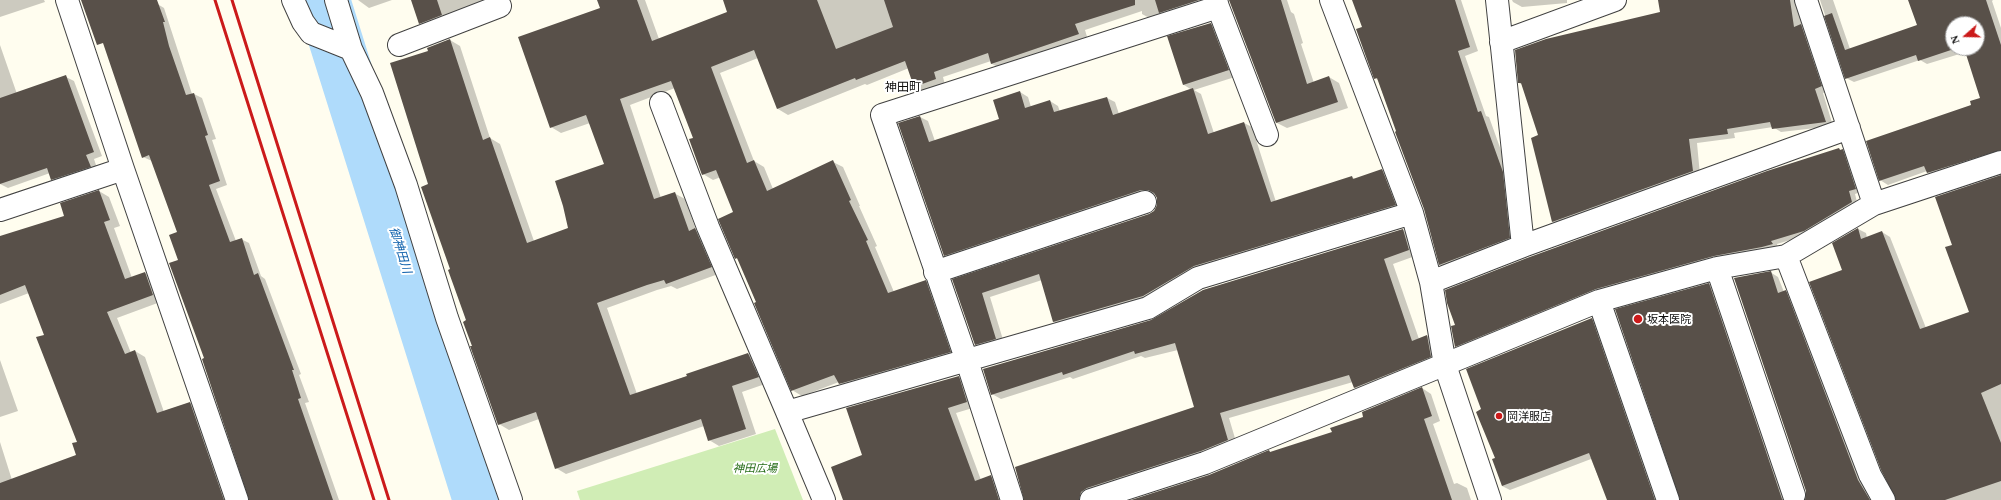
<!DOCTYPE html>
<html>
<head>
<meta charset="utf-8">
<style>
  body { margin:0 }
  #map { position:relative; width:2001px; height:500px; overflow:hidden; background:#fffdef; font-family:Georgia,serif }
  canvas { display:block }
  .north { position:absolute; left:1945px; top:16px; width:40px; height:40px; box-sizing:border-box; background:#fff; border:1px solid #9f9f9f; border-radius:50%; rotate:250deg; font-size:11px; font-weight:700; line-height:16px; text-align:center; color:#0e0e0e }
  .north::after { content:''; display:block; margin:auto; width:14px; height:18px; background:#cb1a1a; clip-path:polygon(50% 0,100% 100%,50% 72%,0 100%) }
</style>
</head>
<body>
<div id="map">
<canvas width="2001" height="500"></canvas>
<div class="north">N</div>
</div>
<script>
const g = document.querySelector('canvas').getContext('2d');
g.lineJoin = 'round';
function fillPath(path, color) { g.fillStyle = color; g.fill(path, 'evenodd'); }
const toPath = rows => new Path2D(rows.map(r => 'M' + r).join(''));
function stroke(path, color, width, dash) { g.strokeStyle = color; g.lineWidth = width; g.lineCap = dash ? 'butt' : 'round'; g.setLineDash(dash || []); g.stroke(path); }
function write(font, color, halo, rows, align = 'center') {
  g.font = font + ' Georgia,"Noto Sans JP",serif'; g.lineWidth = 4; g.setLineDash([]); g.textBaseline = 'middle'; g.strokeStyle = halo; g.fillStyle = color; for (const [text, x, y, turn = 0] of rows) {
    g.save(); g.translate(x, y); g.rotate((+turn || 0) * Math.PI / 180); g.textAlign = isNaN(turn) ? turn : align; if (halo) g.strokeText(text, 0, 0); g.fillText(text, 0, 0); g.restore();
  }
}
fillPath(toPath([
  [775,429,803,500,580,500,577,491]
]), '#d0edb5');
fillPath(toPath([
  [0,0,44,0,45,2,0,17],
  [102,0,151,0,164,8,192,94,194,94,202,98,216,139,212,140,227,185,216,189,236,241,241,239,249,243,261,276,265,279,301,374,299,375,309,402,305,403,339,500,251,500,205,359,180,260,178,232,152,161,143,157],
  [358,0,392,0,369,8],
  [412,0,487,0,430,29,420,23],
  [598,0,645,0,659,39,729,12,726,0,1216,0,1153,20,1142,14,1142,11,1085,30,1088,40,1002,69,992,64,991,61,943,77,945,85,925,92,915,86,909,68,867,85,865,84,788,115,778,109,758,58,720,73,754,161,764,167,773,189,833,162,843,167,860,206,859,206,877,246,875,247,894,292,926,281,936,287,960,357,850,389,839,382,802,396,792,390,739,260,736,258,735,213,721,177,713,180,703,174,694,138,675,88,630,105,661,198,674,193,685,199,696,230,705,235,721,273,677,289,671,286,657,290,607,308,637,394,748,354,758,360,768,383,742,392,756,434,719,446,709,440,704,426,566,474,556,468,539,419,509,430,499,424,473,346,429,185,429,52,450,40,460,46,490,138,500,144,534,241,572,228,605,165,590,123,561,133,551,127,601,9],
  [1230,0,1287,0,1291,12,1294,14,1303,43,1301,44,1314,83,1329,77,1339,83,1348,108,1287,128,1277,123],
  [1353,0,1461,0,1478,51,1465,56,1486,116,1489,117,1511,178,1518,242,1448,269,1440,265,1425,208,1378,80,1375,78,1363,27],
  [1512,0,1567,0,1567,3,1522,7,1513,2],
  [1659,0,1802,0,1829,91,1823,93,1833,126,1781,132,1773,127,1734,133,1735,138,1697,143,1700,175,1561,226,1553,222,1539,136,1523,85,1519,83,1661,12],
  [1820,0,1833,0,1850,49,1918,26,1909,0,1993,0,1992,1,2001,28,2001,156,1935,177,1927,171,1888,185,1880,180,1981,98,1966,52,1927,64,1920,60,1854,82,1846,78],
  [1953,24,1977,24,1977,48,1953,48],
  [1210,24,1220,29,1238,76,1194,90,1201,94,1214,133,1244,123,1252,127,1276,202,1352,177,1355,179,1382,170,1390,175,1403,209,1151,300,1062,326,1054,322,1042,280,990,297,1004,343,983,349,975,344,953,280,1149,215,1155,211,1158,205,1158,197,1155,194,1149,194,953,260,945,255,899,124,920,117,928,121,935,141,1000,120,1020,92,1028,97,1031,107,1050,101,1058,106,1060,112,1107,98,1115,102,1119,114,1192,90,1184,85,1168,37],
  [0,45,17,94,66,77,74,81,102,156,94,159,98,171,60,184,52,179,50,173,8,188,0,184],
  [1839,149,1848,154,1861,192,1855,194,1858,206,1810,234,1777,244,1778,248,1461,350,1456,346],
  [2001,176,2001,500,1897,500,1844,270,1833,244,1858,229,1866,233,1867,238,1882,232,1890,237,1926,328,1970,312,1953,245],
  [99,191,109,197,120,226,114,228,132,278,145,273,155,279,163,301,117,318,131,353,135,351,145,357,164,412,190,403,200,409,231,500,0,500,0,442,12,480,78,456,78,442,45,335,29,293,0,304,0,244,66,217],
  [1403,230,1412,235,1418,255,1393,264,1419,339,1427,336,1436,341,1440,362,1364,393,1355,388,1353,382,1229,418,1237,445,1089,500,1025,500,1195,407,1178,350,1145,358,1141,356,1073,379,1070,377,1001,399,992,394,1152,321,1204,290],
  [1770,272,1778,277,1784,292,1786,292,1793,296,1875,500,1806,500,1807,491],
  [1709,284,1716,289,1788,500,1681,500],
  [1591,319,1599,323,1660,500,1608,500,1591,459,1510,490,1502,486,1496,459],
  [0,360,18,411,0,417],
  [958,377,968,382,976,407,956,413,981,480,991,477,1000,482,1007,500,844,500,863,456],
  [1422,388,1431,394,1440,421,1433,424,1454,484,1457,483,1467,488,1471,500,1135,500,1209,476,1269,451,1271,453,1333,433]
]), '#0003');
stroke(toPath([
  [323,0,480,500]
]), '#afdbfb', 54);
fillPath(toPath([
  [81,0,157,0,165,22,163,22,169,46,186,95,194,93,208,135,205,136,220,181,209,185,230,242,242,238,254,275,258,273,294,370,292,370,301,398,298,399,333,500,249,500,202,359,204,358,169,263,178,260,169,235,177,232,149,155,142,158,103,43,97,45],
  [411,0,437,0,442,15,419,24],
  [597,0,637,0,652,41,727,12,723,0,817,0,836,49,893,27,884,0,1135,0,1135,5,1075,24,1079,34,991,64,988,53,934,72,936,79,914,87,905,61,856,80,855,78,777,109,754,50,711,67,747,163,754,160,767,191,833,160,851,200,849,201,868,240,866,241,888,293,926,280,951,352,839,384,834,375,791,391,754,303,756,302,737,258,735,259,718,219,733,212,716,170,702,175,689,139,693,138,671,81,620,99,654,199,675,192,689,231,695,228,712,267,666,284,664,280,647,285,597,303,630,395,687,376,686,374,748,353,759,377,732,386,746,429,708,441,701,419,555,469,536,412,498,425,470,346,472,346,463,322,466,320,448,270,450,269,421,187,428,184,390,63,428,51,427,48,450,39,483,140,490,137,527,243,568,228,563,206,555,181,604,164,586,115,550,128,518,37,600,8],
  [1155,0,1199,0,1159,13],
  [1229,0,1281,0,1307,84,1329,76,1338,102,1276,123],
  [1352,0,1455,0,1470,47,1458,51,1478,112,1481,111,1503,172,1510,238,1439,265,1424,209,1395,132,1396,131,1377,78,1374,79,1356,29,1362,27],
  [1658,0,1790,0,1794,27,1801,24,1822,86,1815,89,1826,122,1772,129,1770,122,1727,129,1728,134,1689,139,1693,171,1552,222,1531,138,1538,135,1521,83,1518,83,1515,50,1546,39,1660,12],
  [1908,0,1986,0,2001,45,2001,150,1927,173,1924,166,1879,181,1866,141,1971,105,1970,101,1980,98,1964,48,1977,48,1977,24,1953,24,1953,48,1957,48,1918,61,1916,55,1845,79,1824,16,1832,13,1845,50,1917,25],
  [1211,23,1229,70,1183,85,1167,36],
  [66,75,94,152,86,155,91,167,51,180,47,168,0,184,0,98],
  [1193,88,1208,134,1244,122,1271,202,1352,176,1353,179,1382,169,1396,205,1194,266,1143,296,1053,322,1039,274,982,293,996,339,975,345,952,279,1149,214,1154,211,1157,205,1157,198,1154,193,1148,190,1141,190,944,256,898,123,920,116,929,142,999,119,993,100,1020,91,1025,108,1050,100,1054,112,1107,97,1113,115],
  [1839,148,1840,150,1843,149,1856,189,1849,191,1852,202,1804,231,1771,241,1773,244,1762,247,1714,256,1596,289,1455,347,1451,326,1455,325,1447,303,1445,290,1527,258,1767,171],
  [2001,175,2001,384,1981,393,2001,443,2001,481,1945,500,1896,500,1881,470,1809,282,1842,270,1832,243,1858,228,1861,239,1882,231,1920,329,1969,312,1945,247,1952,245,1935,197],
  [99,190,110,220,104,222,125,279,145,272,153,295,107,312,125,354,135,350,157,413,190,402,224,500,0,500,0,483,76,455,72,443,77,442,36,337,44,335,25,285,0,295,0,236,64,216,60,203],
  [1403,229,1409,250,1384,259,1412,341,1427,335,1431,357,1354,388,1349,375,1220,413,1228,440,1201,451,1087,488,1081,492,1079,500,1024,500,1015,467,1194,407,1175,343,1135,354,1134,351,1063,375,1062,372,991,395,983,369,1151,320,1203,290],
  [1771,271,1778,293,1786,290,1858,480,1870,500,1805,500,1806,491,1734,278],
  [1709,283,1782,499,1783,500,1680,500,1615,309],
  [1592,318,1655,500,1607,500,1589,453,1502,486,1492,459,1495,458,1476,412,1481,409,1466,369],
  [959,376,967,402,948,408,975,481,991,475,999,500,843,500,831,467,862,455,846,408],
  [1422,387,1432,416,1424,419,1452,500,1131,500,1209,475,1269,450,1270,452,1332,432,1330,428,1363,417,1362,412]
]), '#585049');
const minor = toPath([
  [67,0,123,169,237,500],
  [293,0,303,22,311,33,351,49],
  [336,0,351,49,372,93,406,185,447,318,511,500],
  [1331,0,1412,213,1431,282,1445,365,1490,500],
  [1497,0,1523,246],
  [1806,0,1874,204],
  [1218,7,1267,135],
  [1501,42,1615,0],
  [399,45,500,6],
  [661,103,708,227,787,412,1148,308,1198,278,1412,213],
  [0,210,123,169],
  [1786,256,1870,475,1884,500],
  [1717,268,1794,495],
  [935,272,1145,202],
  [1431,282,1523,246,1849,128],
  [1599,301,1668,500],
  [787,412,824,500],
  [1012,500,967,361,882,115,1218,7,1216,0],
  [1091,500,1205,463,1599,301,1717,268,1786,256,1874,204,2001,162]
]);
stroke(minor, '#414141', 24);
stroke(minor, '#fff', 22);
stroke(toPath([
  [215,0,374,500],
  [232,0,389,500]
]), '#cb1a1a', 3);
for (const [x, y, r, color] of [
  [1638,319,5,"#cb1a1a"],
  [1499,416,4,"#cb1a1a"]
]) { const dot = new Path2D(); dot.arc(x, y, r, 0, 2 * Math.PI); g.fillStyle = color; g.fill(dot); stroke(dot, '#fff', 1.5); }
write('11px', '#0e0e0e', '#fff', [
  ["坂本医院",1647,319],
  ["岡洋服店",1507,416]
], 'left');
write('italic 11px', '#266c18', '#fff', [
  ["神田広場",755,468]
]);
write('12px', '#0e0e0e', '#fff', [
  ["神田町",903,86]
]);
write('italic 12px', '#0c5fab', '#fff', [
  ["御神田川",401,250,73]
]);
</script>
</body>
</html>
